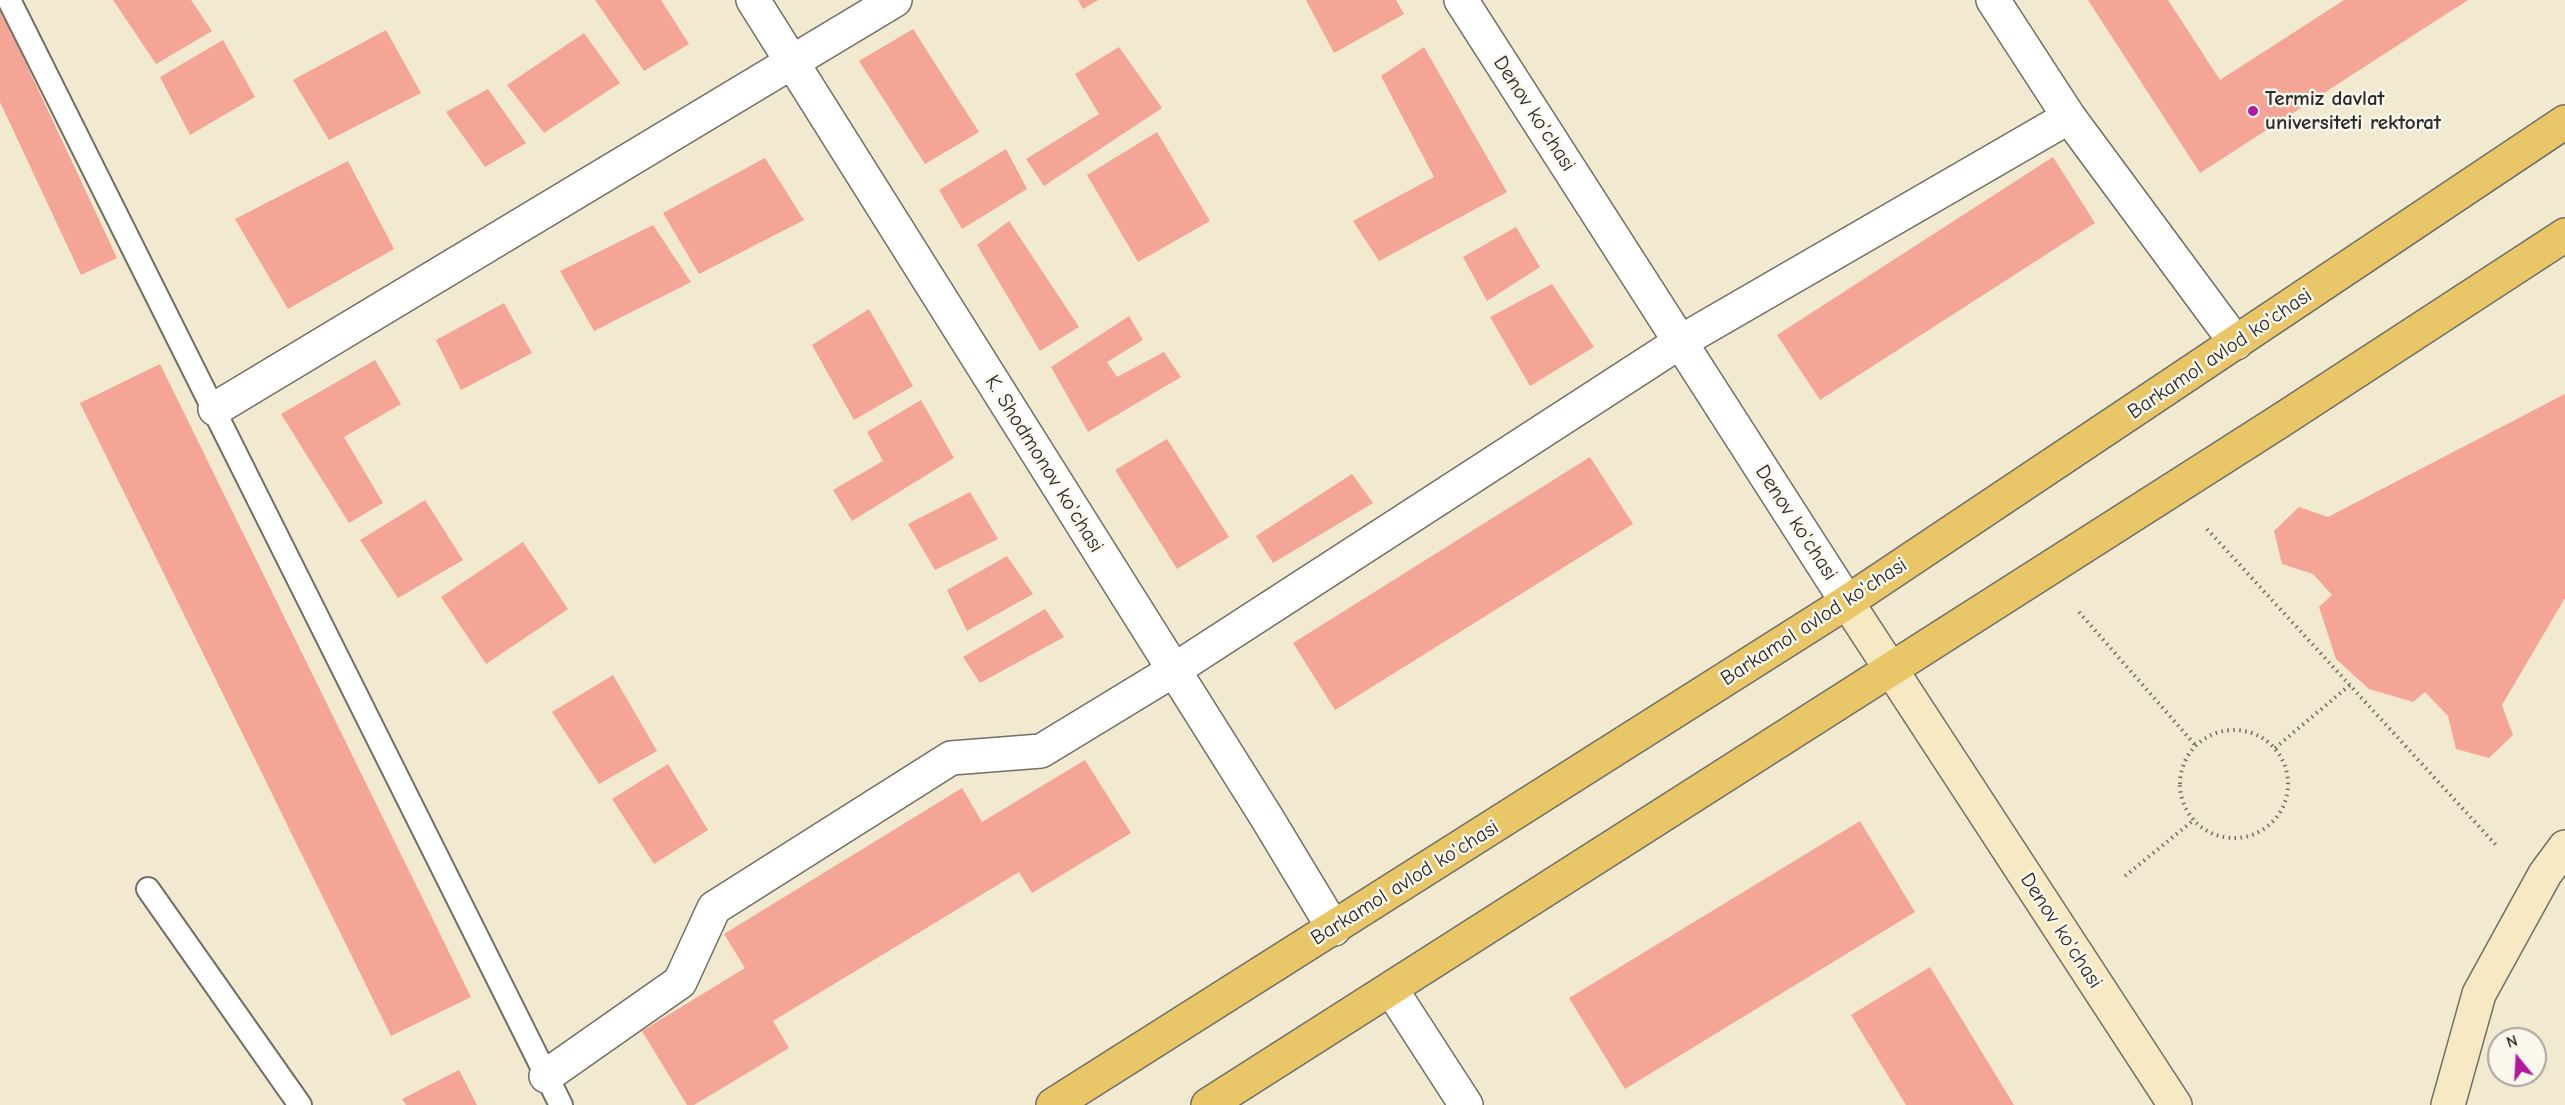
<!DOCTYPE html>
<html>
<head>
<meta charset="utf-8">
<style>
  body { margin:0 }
  #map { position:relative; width:2565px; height:1105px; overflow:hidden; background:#f1e9d0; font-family:"Comic Neue",sans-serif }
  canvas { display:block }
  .north { position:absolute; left:2487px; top:1027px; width:60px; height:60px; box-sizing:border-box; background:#fbf7ec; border:2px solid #a8a59f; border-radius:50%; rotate:342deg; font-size:16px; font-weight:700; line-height:24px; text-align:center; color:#2b2b2b }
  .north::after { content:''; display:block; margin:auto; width:21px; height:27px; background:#b5179e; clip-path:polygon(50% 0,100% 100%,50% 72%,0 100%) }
</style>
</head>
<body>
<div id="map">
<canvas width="2565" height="1105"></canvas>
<div class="north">N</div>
</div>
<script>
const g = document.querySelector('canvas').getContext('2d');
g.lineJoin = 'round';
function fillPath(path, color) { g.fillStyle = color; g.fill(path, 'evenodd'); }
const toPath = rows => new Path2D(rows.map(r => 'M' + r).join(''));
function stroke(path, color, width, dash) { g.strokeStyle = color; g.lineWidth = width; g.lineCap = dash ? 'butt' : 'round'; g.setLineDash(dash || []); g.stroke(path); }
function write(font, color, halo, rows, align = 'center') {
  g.font = font + ' "Comic Neue",sans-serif'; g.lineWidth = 5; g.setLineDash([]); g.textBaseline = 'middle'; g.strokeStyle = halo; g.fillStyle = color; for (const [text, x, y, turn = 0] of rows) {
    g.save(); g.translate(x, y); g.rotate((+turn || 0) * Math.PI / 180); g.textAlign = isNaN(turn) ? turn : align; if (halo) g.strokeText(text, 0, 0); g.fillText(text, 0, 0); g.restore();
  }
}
fillPath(toPath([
  [113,0,191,0,212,31,156,64],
  [595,0,661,0,689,44,644,71],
  [1078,0,1098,0,1083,9],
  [1306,0,1396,0,1404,14,1334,53],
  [2088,0,2168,0,2220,80,2344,0,2468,0,2200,173],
  [0,8,117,258,81,275,0,102],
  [913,29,979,132,925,164,859,61],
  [386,30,421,93,329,140,293,80],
  [584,33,620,83,544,133,507,85],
  [223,40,255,97,190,135,160,77],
  [1119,47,1162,108,1044,186,1026,159,1099,114,1075,74],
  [1424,47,1507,192,1379,261,1353,221,1434,177,1381,76],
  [488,89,526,143,485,167,446,112],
  [1157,132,1210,221,1138,262,1087,175],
  [1006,149,1027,189,962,229,939,190],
  [2053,157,2095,223,1820,400,1777,335],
  [765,158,804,220,699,274,663,213],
  [348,161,394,249,288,309,235,219],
  [1009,221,1079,327,1040,351,977,245],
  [653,225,691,282,594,331,560,271],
  [1516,227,1540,267,1487,301,1463,257],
  [1552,284,1594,347,1530,386,1490,317],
  [504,303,532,353,461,390,436,340],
  [869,309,913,386,854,420,812,345],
  [1129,316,1143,340,1107,362,1117,377,1164,352,1181,377,1088,432,1051,367],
  [375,360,401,404,344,437,383,503,349,523,281,414],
  [160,364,471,997,391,1036,80,403],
  [2565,394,2565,598,2502,705,2513,735,2489,758,2456,749,2448,716,2425,692,2413,702,2369,689,2336,659,2319,607,2332,595,2313,574,2282,564,2274,531,2299,507,2328,517],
  [921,400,954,458,852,521,833,490,883,461,867,432],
  [1167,439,1229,537,1177,569,1115,470],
  [1590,457,1633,524,1335,710,1293,643],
  [1352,474,1373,503,1273,563,1256,536],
  [970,492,998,539,935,570,908,524],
  [425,500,463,560,398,598,360,540],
  [523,542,568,609,486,664,441,597],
  [1007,556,1033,594,967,631,947,590],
  [1045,609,1064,637,980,683,963,657],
  [613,675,657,751,599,784,552,712],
  [1085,760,1131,833,1032,893,1019,872,773,1021,789,1048,694,1105,687,1105,642,1031,745,968,724,934,962,788,982,822],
  [668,764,708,830,654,864,612,799],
  [1860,821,1915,912,1625,1089,1569,998],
  [1930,967,2014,1105,1906,1105,1851,1015],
  [459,1070,477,1105,406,1105,402,1099]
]), '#f5a595');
const service = toPath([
  [9,0,561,1105],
  [148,889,300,1105]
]);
const minor = toPath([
  [753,0,1267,818,1334,929],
  [1993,0,2069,117,2236,343],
  [215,409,895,0],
  [1391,989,1466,1105],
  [546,1076,680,982,714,908,951,758,1041,751,1174,670,1680,342,2069,117]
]);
const tertiary = toPath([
  [1461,0,1847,602]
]);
const secondary = toPath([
  [1847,602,2175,1105],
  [2448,1105,2479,994,2545,874,2565,847]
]);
const primary = toPath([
  [1053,1105,1847,602,2565,122],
  [1208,1105,2280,421,2565,235]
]);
stroke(service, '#706e65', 26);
stroke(minor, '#706e65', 36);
stroke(tertiary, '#706e65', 36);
stroke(secondary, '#706e65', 36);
stroke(primary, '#706e65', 36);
stroke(toPath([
  [2207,529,2496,845],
  [2079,612,2196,746],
  '2180 784a54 54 0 1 1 108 0a54 54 0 1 1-108 0Z',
  [2275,748,2350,685],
  [2125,876,2195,819]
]), '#706e65', 4, [1.5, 4.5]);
stroke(service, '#fff', 22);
stroke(minor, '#fff', 33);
stroke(tertiary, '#fff', 33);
stroke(secondary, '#f6e9c3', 33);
stroke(primary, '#e9c769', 33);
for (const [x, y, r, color] of [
  [2253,111,6,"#b5179e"]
]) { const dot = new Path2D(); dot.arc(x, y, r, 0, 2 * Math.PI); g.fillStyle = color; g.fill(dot); stroke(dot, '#fbf7ec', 2); }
write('bold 21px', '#2b2b2b', '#fbf7ec', [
  ["Termiz davlat",2265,99],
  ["universiteti rektorat",2265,123]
], 'left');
write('21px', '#2b2b2b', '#fbf7ec', [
  ["Denov ko'chasi",1534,114,57],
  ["Barkamol avlod ko'chasi",2220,354,-34],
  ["K. Shodmonov ko'chasi",1044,464,58],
  ["Denov ko'chasi",1796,523,57],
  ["Barkamol avlod ko'chasi",1814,622,-33],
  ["Barkamol avlod ko'chasi",1405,883,-32],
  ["Denov ko'chasi",2061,931,57]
]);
</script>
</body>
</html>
